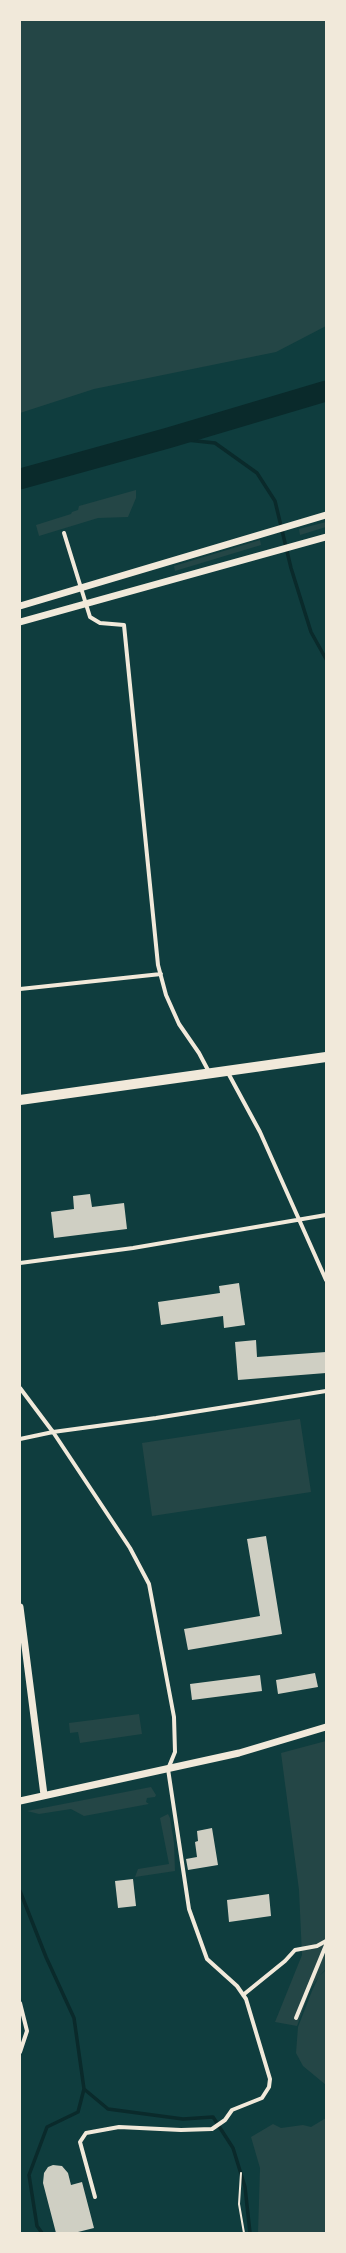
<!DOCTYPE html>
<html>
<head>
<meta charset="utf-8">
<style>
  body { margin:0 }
  #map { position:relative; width:346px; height:2253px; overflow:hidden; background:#0f3d3e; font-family:"Fira Sans Condensed",sans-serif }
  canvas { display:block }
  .frame { position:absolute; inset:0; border:21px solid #f1e9da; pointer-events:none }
</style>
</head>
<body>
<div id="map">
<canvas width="346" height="2253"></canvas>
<div class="frame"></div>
</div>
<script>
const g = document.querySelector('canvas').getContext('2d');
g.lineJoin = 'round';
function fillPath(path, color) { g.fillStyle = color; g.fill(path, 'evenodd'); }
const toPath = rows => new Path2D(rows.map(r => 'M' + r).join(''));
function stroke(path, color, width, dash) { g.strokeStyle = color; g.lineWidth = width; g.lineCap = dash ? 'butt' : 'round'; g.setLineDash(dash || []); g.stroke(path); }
fillPath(toPath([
  [20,20,326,20,326,326,276,352,94,389,20,413],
  [136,490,136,498,128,517,98,518,39,536,36,525,71,514,72,512,78,510,79,506],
  [326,522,326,527,300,535,299,529],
  [260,540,261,545,175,571,174,566],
  [300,1419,311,1492,152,1516,142,1443],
  [139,1714,142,1734,80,1743,78,1732,70,1733,69,1723],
  [326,1741,326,1969,319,1976,310,1990,297,2026,275,2022,302,1955,299,1890,281,1753],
  [151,1787,156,1795,155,1797,147,1798,146,1802,149,1804,84,1816,71,1809,39,1814,27,1811],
  [168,1814,170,1818,174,1843,175,1871,135,1877,138,1869,169,1864,160,1818],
  [326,1970,326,2085,303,2066,296,2053,298,2027,312,1991,319,1976],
  [326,2118,326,2233,258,2233,260,2168,251,2137,273,2124,281,2128,303,2125,311,2127]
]), '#244646');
stroke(toPath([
  [168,438,215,443,257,473,275,501,291,568,311,632,326,659],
  [20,1891,46,1957,74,2018,84,2089,108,2109,183,2119,213,2117,233,2148,245,2187,250,2233],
  [42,2233,37,2226,29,2175,47,2127,78,2112,84,2089]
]), '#0a2a2b', 3.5);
stroke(toPath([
  [20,479,168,438,326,391]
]), '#0a2a2b', 21);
fillPath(toPath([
  [90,1194,92,1207,124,1203,127,1229,54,1238,51,1212,74,1209,73,1196],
  [239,1283,245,1325,224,1328,223,1316,161,1325,158,1302,220,1293,219,1286],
  [256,1340,257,1357,326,1352,326,1373,238,1380,235,1342],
  [266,1536,282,1634,188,1650,184,1629,260,1616,247,1539],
  [315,1673,318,1687,278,1694,276,1680],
  [260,1675,262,1691,192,1700,190,1684],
  [212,1828,218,1865,188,1870,186,1859,197,1857,195,1842,198,1841,197,1831],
  [133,1879,136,1906,118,1908,115,1881],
  [269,1894,271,1916,229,1922,227,1900],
  [53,2165,62,2166,68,2173,71,2185,82,2182,94,2228,74,2233,56,2233,43,2183,44,2173,48,2167]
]), '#cfcfc3');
stroke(toPath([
  [241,2173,239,2204,244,2233]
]), '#f1e9da', 2);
stroke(toPath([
  [64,533,90,617,100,623,124,625,158,965,166,995,179,1024,199,1053,209,1072],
  [20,989,161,974],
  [227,1071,260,1132,326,1280],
  [20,1263,133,1248,326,1215],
  [20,1388,53,1432,130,1548,149,1584,174,1717,175,1752,168,1769,189,1909,207,1959,237,1986,246,1999,270,2079,269,2087,262,2098,232,2110,225,2120,212,2129,181,2130,119,2127,86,2133,80,2142,95,2197],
  [20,1439,53,1432,156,1418,326,1391],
  [243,1995,285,1961,295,1950,317,1946,326,1941],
  [20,2003,27,2031,20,2052],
  [296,2018,326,1945]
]), '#f1e9da', 4);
stroke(toPath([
  [20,606,326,515],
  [20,622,326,537],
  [20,1607,44,1795],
  [20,1801,239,1753,326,1727]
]), '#f1e9da', 7);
stroke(toPath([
  [20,1100,326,1057]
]), '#f1e9da', 10);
</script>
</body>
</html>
